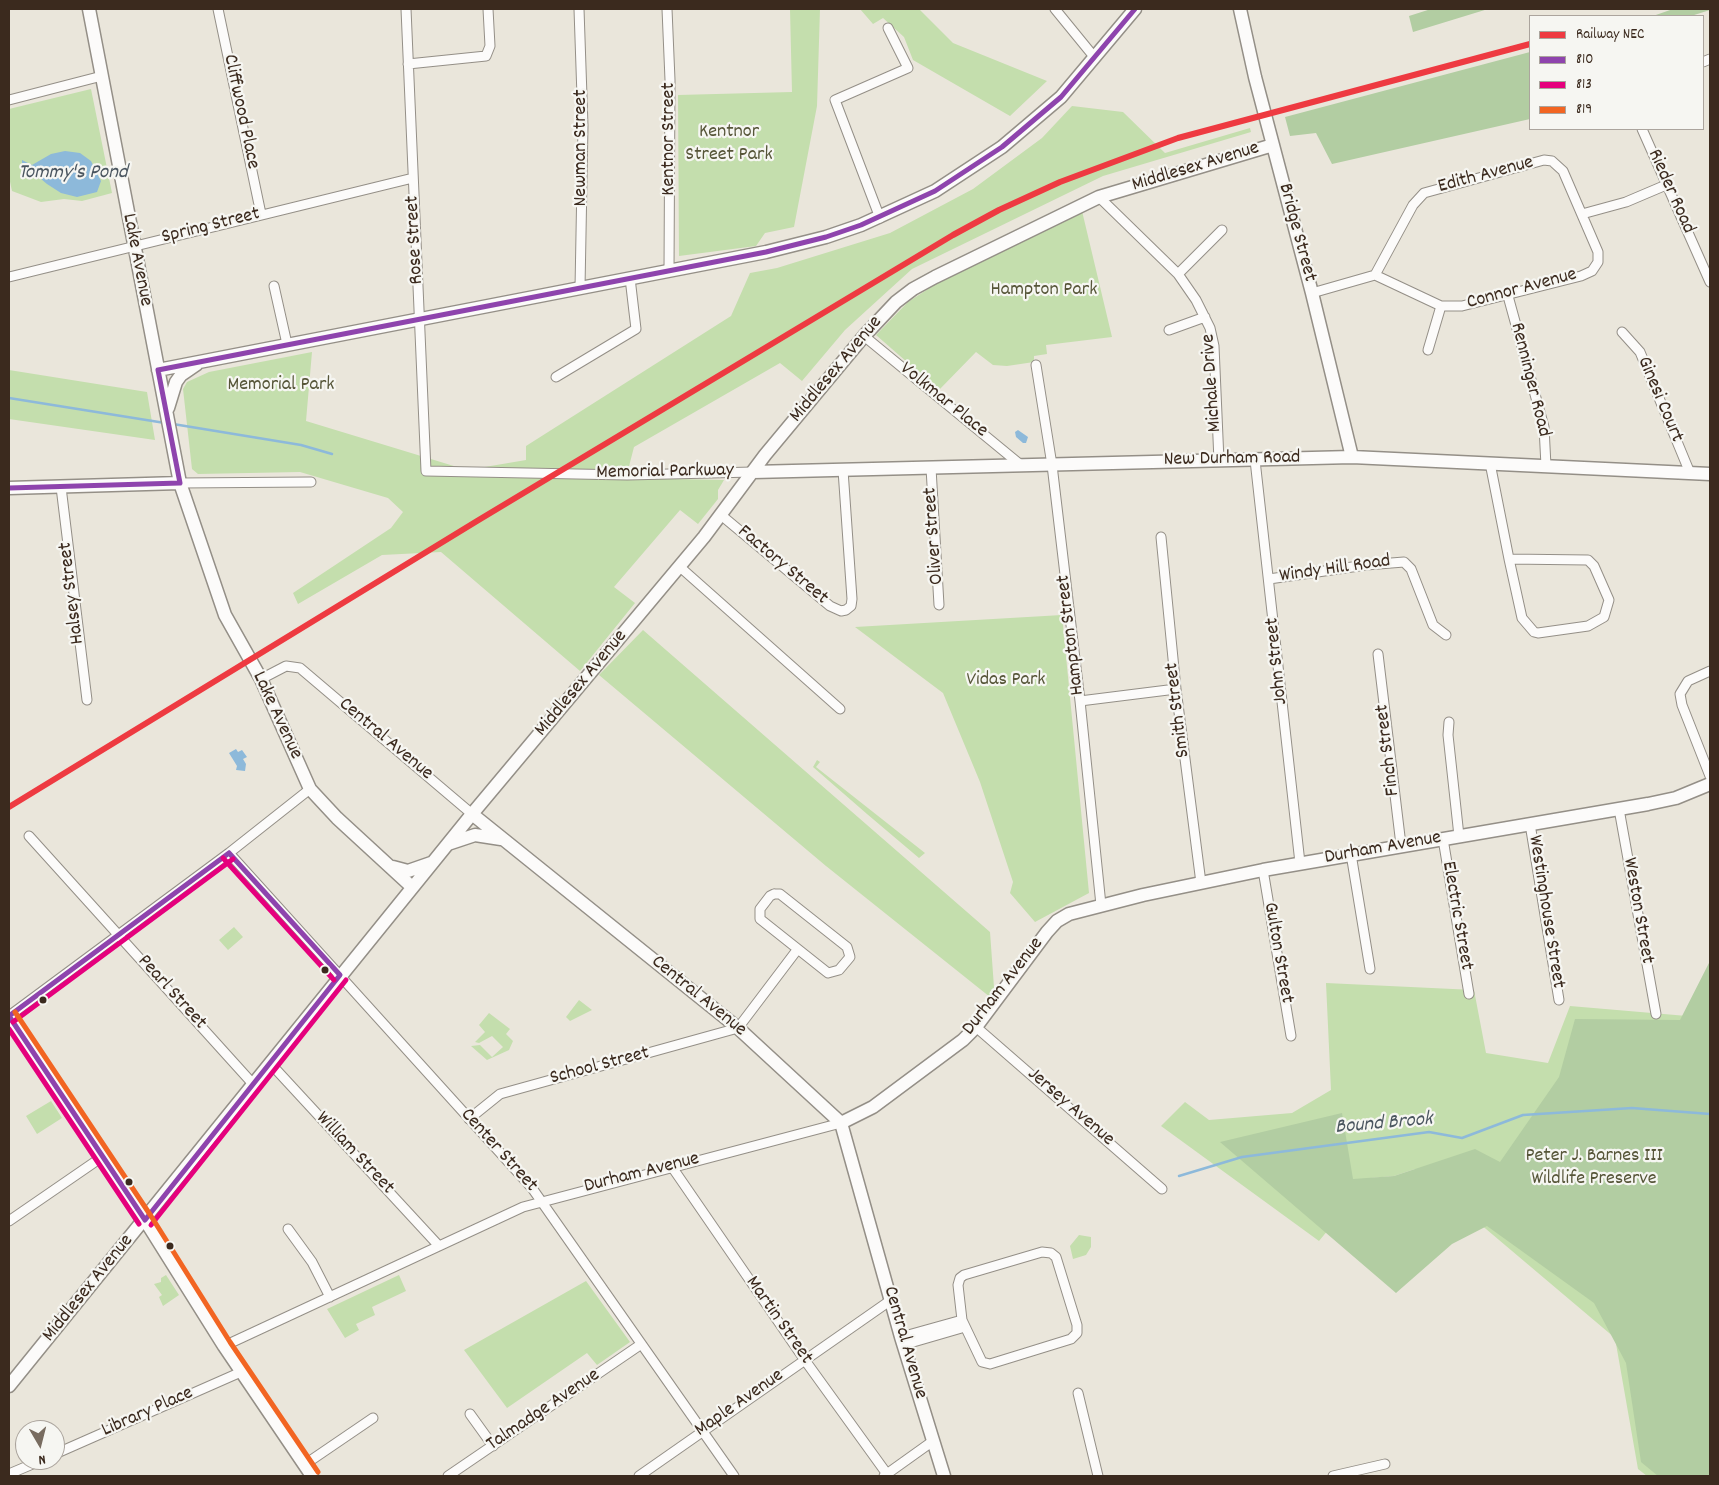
<!DOCTYPE html>
<html>
<head>
<meta charset="utf-8">
<style>
  body { margin:0 }
  #map { position:relative; width:1719px; height:1485px; overflow:hidden; background:#eae6db; font-family:Dekko,sans-serif }
  canvas { display:block }
  .frame { position:absolute; inset:0; border:10px solid #3b2a1e; pointer-events:none }
  .legend { position:absolute; left:1529px; top:15px; width:175px; height:115px; box-sizing:border-box; background:#f6f6f2; border:1px solid #aba49d; margin:0; padding:6px 9px; list-style:none; font-size:15px; color:#3b2a1e }
  .legend li { display:flex; align-items:center; gap:10px; height:25px }
  .legend b { width:25px; border:1px solid #aba49d }
  .north { position:absolute; left:15px; top:1420px; width:50px; height:50px; box-sizing:border-box; background:#f6f6f2; border:1px solid #aba49d; border-radius:50%; rotate:172deg; font-size:14px; font-weight:700; line-height:20px; text-align:center; color:#3b2a1e }
  .north::after { content:''; display:block; margin:auto; width:18px; height:22px; background:#786c60; clip-path:polygon(50% 0,100% 100%,50% 72%,0 100%) }
</style>
</head>
<body>
<div id="map">
<canvas width="1719" height="1485"></canvas>
<div class="frame"></div>
<ul class="legend">
<li><b style="height:6px;background:#ee3a41"></b>Railway NEC</li>
<li><b style="height:6px;background:#8e44ad"></b>810</li>
<li><b style="height:6px;background:#e5007d"></b>813</li>
<li><b style="height:6px;background:#f26522"></b>819</li>
</ul>
<div class="north">N</div>
</div>
<script>
const g = document.querySelector('canvas').getContext('2d');
g.lineJoin = 'round';
function fillPath(path, color) { g.fillStyle = color; g.fill(path, 'evenodd'); }
const toPath = rows => new Path2D(rows.map(r => 'M' + r).join(''));
function stroke(path, color, width, dash) { g.strokeStyle = color; g.lineWidth = width; g.lineCap = dash ? 'butt' : 'round'; g.setLineDash(dash || []); g.stroke(path); }
function write(font, color, halo, rows, align = 'center') {
  g.font = font + ' Dekko,sans-serif'; g.lineWidth = 4.5; g.setLineDash([]); g.textBaseline = 'middle'; g.strokeStyle = halo; g.fillStyle = color; for (const [text, x, y, turn = 0] of rows) {
    g.save(); g.translate(x, y); g.rotate((+turn || 0) * Math.PI / 180); g.textAlign = isNaN(turn) ? turn : align; if (halo) g.strokeText(text, 0, 0); g.fillText(text, 0, 0); g.restore();
  }
}
fillPath(toPath([
  [790,9,820,9,817,106,794,227,765,233,756,246,679,256,678,95,792,92],
  [860,9,919,9,953,43,1047,81,1010,116,913,60,904,37,883,18,873,24],
  [91,89,112,193,82,201,64,199,41,202,12,191,9,177,9,109],
  [1072,106,1123,112,1165,153,1250,128,1251,132,1103,176,912,269,845,330,802,381,780,363,634,447,626,478,724,480,718,490,718,499,698,524,680,510,614,587,635,603,580,671,441,552,382,555,298,604,293,593,391,528,403,512,388,498,300,472,198,474,192,469,183,389,187,382,209,372,312,352,306,421,467,470,526,460,526,446,731,316,750,273,777,268,890,233,973,189,1042,138],
  [1082,211,1112,337,1046,345,1047,354,1034,356,1034,362,1007,366,993,365,976,352,939,390,876,335,908,302,945,278],
  [9,370,147,392,155,440,9,419],
  [1062,615,1089,893,1035,922,1010,893,1013,882,980,782,943,693,855,627],
  [643,630,990,932,995,1001,826,866,599,675],
  [817,760,820,762,816,767,925,853,919,858,867,814,813,767],
  [234,927,243,937,228,950,219,940],
  [1326,983,1474,990,1486,1053,1548,1063,1570,1006,1687,1016,1710,1476,1647,1476,1638,1469,1615,1338,1415,1169,1394,1176,1371,1178,1319,1241,1161,1126,1185,1102,1209,1120,1292,1113,1331,1090],
  [579,1000,592,1010,570,1021,566,1017],
  [489,1013,510,1029,506,1034,513,1041,509,1050,487,1060,471,1046,480,1045,492,1057,503,1047,492,1036,479,1043,475,1042,485,1032,479,1025],
  [51,1101,62,1118,37,1134,26,1116],
  [1079,1235,1091,1237,1091,1247,1086,1255,1073,1259,1070,1246],
  [166,1275,179,1295,163,1306,159,1297,162,1295,154,1284,161,1282,161,1278],
  [399,1275,406,1291,372,1307,375,1315,356,1324,359,1330,345,1338,327,1309],
  [586,1281,630,1342,597,1365,587,1353,507,1408,464,1350]
]), '#c4dead');
fillPath(toPath([
  [1431,9,1488,9,1413,32,1409,16],
  [1673,9,1710,9,1710,10,1691,16,1653,16],
  [1530,52,1530,119,1332,164,1316,133,1290,136,1285,117],
  [1710,961,1710,1476,1658,1476,1641,1462,1626,1363,1594,1303,1487,1226,1452,1244,1396,1293,1220,1142,1342,1113,1353,1179,1394,1176,1475,1149,1500,1162,1559,1077,1575,1019,1680,1020]
]), '#b2cda2');
fillPath(toPath([
  [65,151,80,153,91,161,101,181,97,192,77,197,61,193,47,184,22,163,22,160,32,165,51,154],
  [1018,430,1028,437,1026,443,1023,443,1016,437,1015,432],
  [236,749,238,752,242,750,247,757,243,759,246,764,245,771,236,770,237,766,229,753]
]), '#8db9da');
stroke(toPath([
  [9,398,165,423],
  [173,424,301,445,332,454],
  [1179,1176,1242,1157,1429,1132,1462,1138,1523,1115,1632,1108,1710,1114]
]), '#8db9da', 2.5);
const street = toPath([
  [218,9,261,214],
  [406,9,426,471,627,475,753,472],
  [579,9,583,126,580,288],
  [667,9,670,80,669,270],
  [1055,9,1095,58],
  [1703,62,1710,59],
  [408,64,486,56,490,46,488,9],
  [9,100,102,76],
  [1642,129,1710,282],
  [1099,197,1178,274,1196,300,1210,328,1214,346,1219,461],
  [1582,214,1626,202,1666,185],
  [880,218,835,100,908,68,888,28],
  [1178,274,1222,230],
  [9,277,413,178],
  [274,286,287,344],
  [1312,293,1375,275,1441,306,1462,306,1581,276,1592,271,1598,262,1598,252,1563,171,1552,161,1544,160,1424,193,1413,205,1375,275],
  [1508,296,1544,427,1546,466],
  [1169,330,1205,317],
  [1622,332,1640,352,1690,473],
  [864,336,1022,466],
  [1428,350,1441,306],
  [1036,365,1052,465,1080,701,1101,905],
  [556,377,636,329,630,278],
  [1255,460,1300,863],
  [1490,463,1509,559],
  [931,468,939,605],
  [180,483,311,482],
  [61,487,87,700],
  [721,515,830,606,841,611,846,610,851,606,852,599,843,470],
  [1161,537,1176,689,1201,883],
  [1509,559,1588,560,1594,566,1609,600,1604,617,1588,626,1538,633,1534,632,1522,618,1509,559],
  [680,567,840,709],
  [1269,579,1366,565,1404,562,1411,569,1433,625,1446,635],
  [1378,654,1401,845],
  [1710,671,1688,681,1680,694,1682,705,1710,776],
  [261,679,286,666,300,668,472,814],
  [1080,701,1176,689],
  [1449,722,1448,735,1459,836],
  [1619,809,1656,1014],
  [1530,824,1559,1000],
  [29,836,253,1084],
  [1443,839,1469,994],
  [229,853,532,1188,734,1476],
  [1351,854,1370,969],
  [1263,870,1291,1036],
  [774,894,780,894,847,947,850,957,839,970,828,973,760,919,760,909,770,896,774,894],
  [9,1016,229,853,310,789],
  [976,1027,1162,1189],
  [270,1063,439,1246],
  [469,1119,500,1094,738,1028,797,950],
  [672,1167,804,1359,887,1474],
  [9,1221,102,1157],
  [288,1229,312,1262,330,1297],
  [1042,1252,1051,1253,1056,1257,1077,1325,1077,1333,1071,1339,990,1364,982,1362,962,1320,958,1285,960,1278,964,1275,1042,1252],
  [901,1337,962,1320],
  [903,1345,965,1327],
  [224,1346,523,1207,841,1123],
  [1078,1393,1098,1476],
  [470,1414,493,1446],
  [55,1454,241,1372],
  [304,1465,373,1418],
  [9,1474,42,1460],
  [448,1476,640,1345],
  [639,1476,891,1300],
  [884,1476,933,1441],
  [1333,1476,1385,1464]
]);
const secondary = toPath([
  [89,9,180,483,225,615,261,679,310,789,337,818,412,887],
  [1240,9,1255,77,1312,293,1352,457],
  [158,370,766,252,826,237,861,225,935,191,1002,147,1061,97,1135,9],
  [168,408,176,382,181,375,197,364],
  [753,472,1352,457,1710,474],
  [9,488,180,483],
  [472,814,738,1028,841,1123,901,1337,944,1476],
  [448,844,475,835,501,839],
  [393,867,408,871,431,863],
  [9,1016,145,1220,224,1346,312,1476],
  [841,1123,873,1107,963,1040,976,1027,1047,932,1057,921,1069,914,1143,895,1263,870,1648,804,1676,798,1710,784],
  [9,1386,472,814,704,537,765,455,864,336,896,302,913,289,935,277,1099,197,1273,145]
]);
stroke(street, '#948f87', 11);
stroke(secondary, '#948f87', 15);
stroke(street, '#fcfbfa', 9);
stroke(secondary, '#fcfbfa', 12);
stroke(toPath([
  [180,483,158,370,766,252,826,237,861,225,935,191,1002,147,1061,97,1135,9],
  [9,488,180,483],
  [229,853,340,975],
  [9,1016,229,853],
  [9,1016,145,1220],
  [145,1220,340,975]
]), '#8e44ad', 5);
stroke(toPath([
  [223,858,334,980],
  [13,1022,233,859],
  [9,1029,139,1224],
  [151,1225,346,980]
]), '#e5007d', 5);
stroke(toPath([
  [15,1012,151,1216,230,1342,318,1472]
]), '#f26522', 5);
stroke(toPath([
  [9,807,477,521,953,235,999,210,1060,182,1178,138,1530,44]
]), '#ee3a41', 6);
for (const [x, y, r, color] of [
  [325,970,4.5,"#3b2a1e"],
  [43,1000,4.5,"#3b2a1e"],
  [129,1182,4.5,"#3b2a1e"],
  [170,1246,4.5,"#3b2a1e"]
]) { const dot = new Path2D(); dot.arc(x, y, r, 0, 2 * Math.PI); g.fillStyle = color; g.fill(dot); stroke(dot, '#f6f6f2', 2); }
write('20px', '#3b2a1e', '#f6f6f2', [
  ["Cliffwood Place",240,112,78],
  ["Kentnor Street",670,139,-90],
  ["Newman Street",582,148,-90],
  ["Middlesex Avenue",1196,168,-17],
  ["Edith Avenue",1486,176,-15],
  ["Rieder Road",1670,192,66],
  ["Spring Street",211,227,-14],
  ["Bridge Street",1296,233,75],
  ["Rose Street",416,240,-93],
  ["Lake Avenue",136,260,79],
  ["Connor Avenue",1522,290,-15],
  ["Middlesex Avenue",837,370,-50],
  ["Renninger Road",1529,380,76],
  ["Michale Drive",1213,383,-94],
  ["Ginesi Court",1659,400,67],
  ["Volkmar Place",943,401,39],
  ["New Durham Road",1232,460,-1],
  ["Memorial Parkway",665,473,-1],
  ["Oliver Street",935,536,-94],
  ["Factory Street",782,566,40],
  ["Windy Hill Road",1335,570,-8],
  ["Halsey Street",73,593,-97],
  ["Hampton Street",1072,635,-97],
  ["John Street",1278,661,-96],
  ["Middlesex Avenue",582,684,-50],
  ["Smith Street",1179,710,-97],
  ["Lake Avenue",276,716,65],
  ["Central Avenue",385,740,40],
  ["Finch Street",1389,750,-97],
  ["Durham Avenue",1383,849,-10],
  ["Weston Street",1637,911,80],
  ["Westinghouse Street",1545,912,81],
  ["Electric Street",1456,916,80],
  ["Gulton Street",1277,953,80],
  ["Durham Avenue",1004,987,-52],
  ["Pearl Street",171,993,48],
  ["Central Avenue",698,997,39],
  ["School Street",600,1067,-15],
  ["Jersey Avenue",1070,1108,41],
  ["Center Street",498,1151,48],
  ["William Street",354,1154,47],
  ["Durham Avenue",642,1174,-14],
  ["Middlesex Avenue",89,1289,-51],
  ["Martin Street",778,1321,55],
  ["Central Avenue",904,1343,74],
  ["Maple Avenue",740,1404,-35],
  ["Talmadge Avenue",544,1411,-34],
  ["Library Place",148,1413,-24]
]);
write('20px', '#565538', '#f6f6f2', [
  ["Kentnor",729,133],
  ["Street Park",729,156],
  ["Hampton Park",1044,291],
  ["Memorial Park",281,386],
  ["Vidas Park",1006,681],
  ["Peter J. Barnes III",1594,1157],
  ["Wildlife Preserve",1594,1180]
]);
write('italic 21px', '#4a555f', '#f6f6f2', [
  ["Tommy's Pond",73,174],
  ["Bound Brook",1384,1125,-5]
]);
</script>
</body>
</html>
